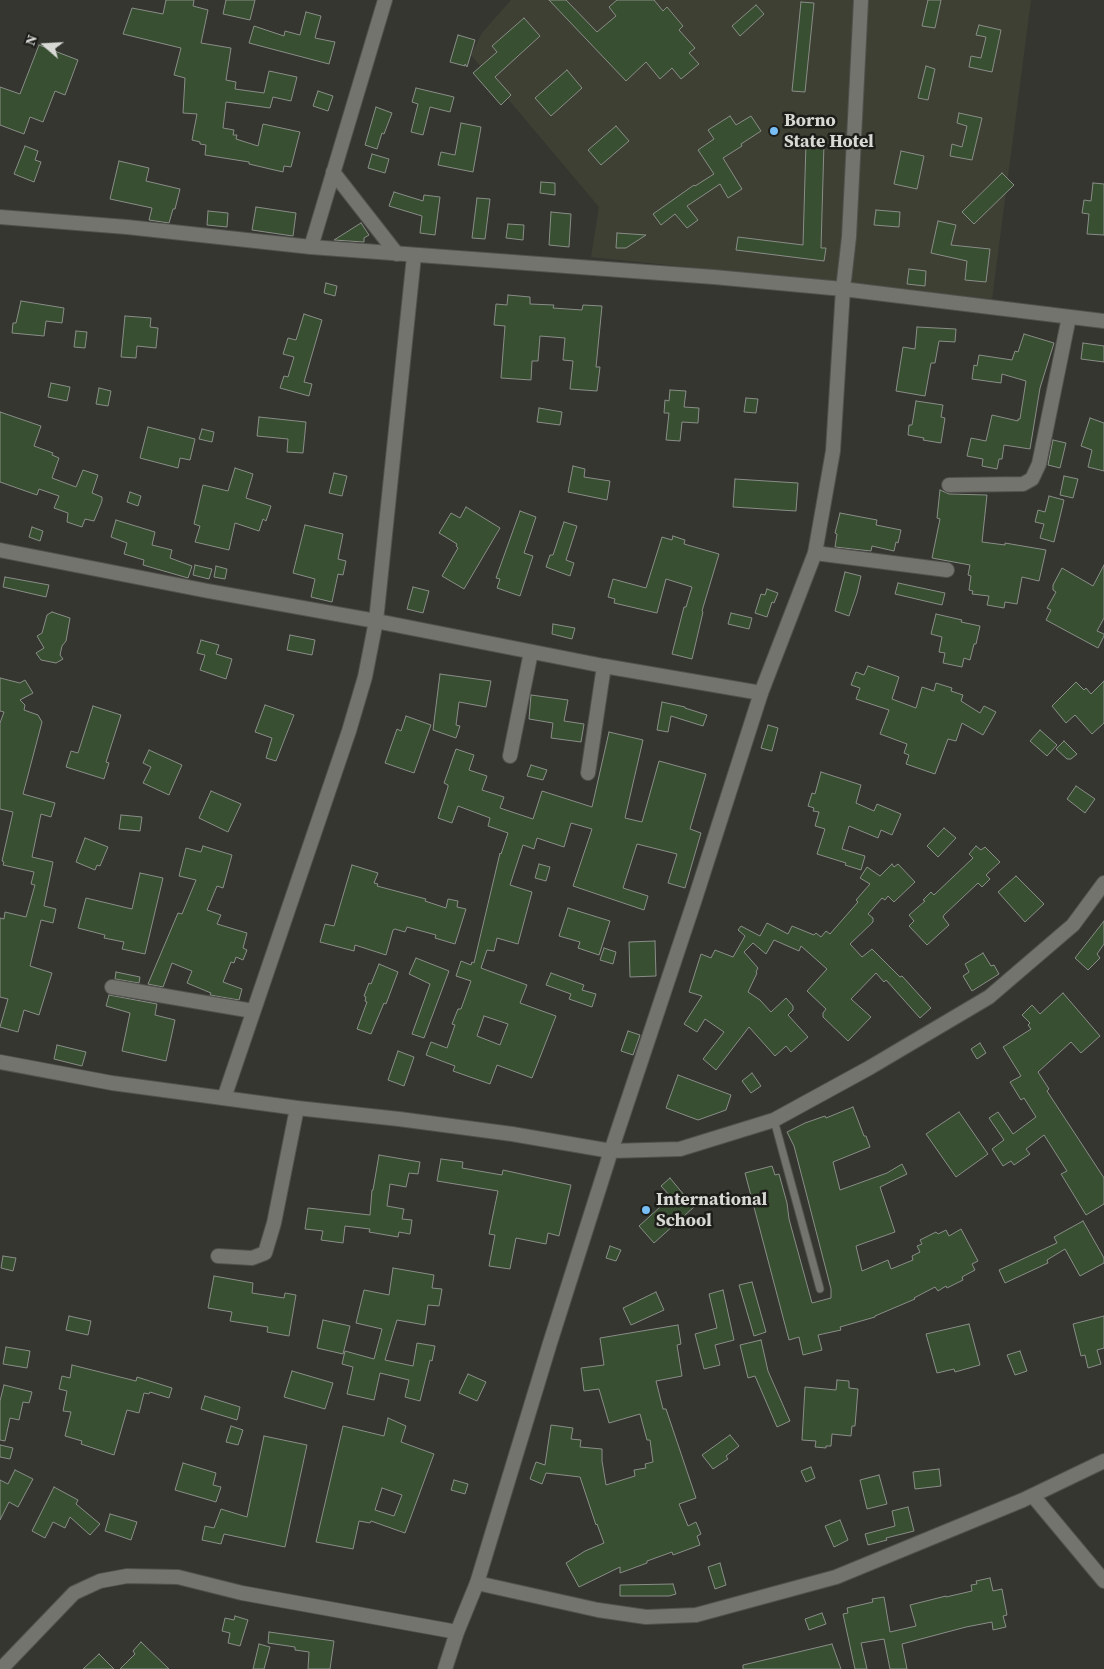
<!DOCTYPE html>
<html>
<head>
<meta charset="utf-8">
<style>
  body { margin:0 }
  #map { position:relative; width:1104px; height:1669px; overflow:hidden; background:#353630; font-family:"Source Serif 4",serif }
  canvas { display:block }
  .north { position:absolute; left:20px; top:20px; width:50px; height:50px; -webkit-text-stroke:4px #1d1d1a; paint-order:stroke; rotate:289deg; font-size:14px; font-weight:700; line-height:20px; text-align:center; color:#d8d8d5 }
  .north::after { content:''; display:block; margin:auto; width:18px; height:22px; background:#d8d8d5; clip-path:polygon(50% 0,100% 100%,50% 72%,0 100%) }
</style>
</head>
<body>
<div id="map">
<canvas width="1104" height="1669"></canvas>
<div class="north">N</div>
</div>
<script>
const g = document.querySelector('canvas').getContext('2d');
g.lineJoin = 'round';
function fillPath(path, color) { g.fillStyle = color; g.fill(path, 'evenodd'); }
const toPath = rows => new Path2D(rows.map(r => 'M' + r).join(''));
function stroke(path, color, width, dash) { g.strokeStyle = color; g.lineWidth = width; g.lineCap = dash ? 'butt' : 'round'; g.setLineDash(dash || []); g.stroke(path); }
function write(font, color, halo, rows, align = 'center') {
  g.font = font + ' "Source Serif 4",serif'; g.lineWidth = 5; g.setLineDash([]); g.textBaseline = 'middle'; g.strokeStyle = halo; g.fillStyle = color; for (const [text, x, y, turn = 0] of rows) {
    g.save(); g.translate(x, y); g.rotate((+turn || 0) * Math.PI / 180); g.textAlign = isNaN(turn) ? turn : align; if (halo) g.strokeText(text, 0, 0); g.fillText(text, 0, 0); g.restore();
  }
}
fillPath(toPath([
  [511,0,1031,0,992,299,591,257,599,207,471,55,482,33]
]), '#3f4034');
const building = toPath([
  [166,0,194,0,193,6,208,10,201,43,231,48,226,80,236,82,235,89,264,93,269,71,297,77,291,101,273,97,270,108,226,102,223,128,234,130,233,135,237,135,236,139,258,146,263,124,300,132,291,167,284,166,283,172,249,164,249,162,205,155,206,145,200,144,200,142,192,140,197,114,183,113,185,78,174,75,181,48,123,34,132,8,163,14,166,0],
  [226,0,255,0,250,20,223,14,226,0],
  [549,0,566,0,597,32,616,16,609,7,617,0,654,0,663,11,667,7,683,26,679,30,695,48,689,53,699,64,681,79,672,68,660,79,646,62,626,81,549,0],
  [928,0,941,0,935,28,922,26,928,0],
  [801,2,814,3,805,92,792,91,801,2],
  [756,5,764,14,740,36,732,26,756,5],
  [306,12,321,16,315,38,335,42,329,64,249,43,254,26,284,36,285,31,300,35,306,12],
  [524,18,540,36,495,77,511,95,501,105,473,73,497,52,492,46,524,18],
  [979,25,1001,30,992,72,969,67,971,56,981,58,986,37,976,35,979,25],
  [458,35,475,40,467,67,465,64,465,66,450,62,458,35],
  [39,45,78,60,65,95,55,91,43,122,30,117,24,134,0,125,0,87,20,94,39,45],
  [926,66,935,69,928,100,918,98,926,66],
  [567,70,582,88,551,116,535,98,567,70],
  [416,88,454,97,450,112,430,107,423,135,411,132,418,104,412,102,416,88],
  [318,91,333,96,328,111,313,106,318,91],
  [376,107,392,113,384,134,382,133,377,149,365,145,376,107],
  [959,113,982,118,972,160,950,156,952,144,962,147,967,126,957,123,959,113],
  [730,116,736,125,751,116,761,131,741,144,742,146,723,158,742,189,728,198,720,184,687,206,698,220,687,228,675,214,661,225,653,214,694,185,695,186,714,174,698,150,714,139,708,130,730,116],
  [461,123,481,127,473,172,438,165,441,152,455,155,461,123],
  [616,126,629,141,601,165,588,150,616,126],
  [806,143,824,143,821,248,826,248,824,261,736,250,738,237,803,245,806,143],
  [25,146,38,151,35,160,41,162,34,182,14,174,25,146],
  [901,151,924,156,917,189,894,184,901,151],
  [372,154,389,159,385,173,368,168,372,154],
  [119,161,149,168,146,181,180,189,175,209,173,209,169,223,149,220,152,208,110,199,119,161],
  [1002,173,1014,185,974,224,962,212,1002,173],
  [541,182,555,183,555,195,540,193,541,182],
  [1093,183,1104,184,1104,235,1087,234,1089,214,1082,213,1084,200,1091,201,1093,183],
  [394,192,423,201,424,195,440,197,435,235,420,233,422,216,389,206,394,192],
  [477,198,490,199,485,239,472,238,477,198],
  [256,207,296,213,293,236,252,230,256,207],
  [876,210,900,212,899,227,874,225,876,210],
  [208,211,228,213,227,227,207,225,208,211],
  [551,212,571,214,569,247,549,245,551,212],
  [938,221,956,225,951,245,990,249,986,282,965,280,967,261,931,253,938,221],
  [361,223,369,235,364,238,364,242,334,240,361,223],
  [508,224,524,225,523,240,506,238,508,224],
  [617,233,646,235,626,248,616,248,617,233],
  [909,269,926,271,925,286,907,284,909,269],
  [326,283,337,286,335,296,324,293,326,283],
  [508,295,530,297,530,304,554,305,553,308,582,310,583,305,602,306,596,367,600,367,597,391,570,389,573,361,563,360,565,338,540,336,538,361,532,361,531,380,501,378,505,326,494,325,496,304,507,305,508,295],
  [21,301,64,308,62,323,46,321,44,336,12,333,13,323,16,323,21,301],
  [304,314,322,320,304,382,312,384,309,396,280,388,284,376,288,377,294,357,283,354,288,338,296,340,304,314],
  [125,316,151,318,150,327,158,328,156,348,137,346,136,358,121,357,125,316],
  [917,327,956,329,955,342,939,341,935,363,931,363,925,396,896,391,903,347,915,349,917,327],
  [76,331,87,332,85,348,74,347,76,331],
  [1024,334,1054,343,1040,388,1030,449,1004,445,1002,459,999,459,997,469,982,466,983,459,967,456,971,438,986,441,992,415,1018,421,1018,419,1020,419,1026,381,1002,374,1001,383,972,379,974,365,977,366,979,355,1012,360,1015,351,1018,352,1024,334],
  [1083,343,1104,346,1104,362,1081,359,1083,343],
  [51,383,70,387,67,401,48,397,51,383],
  [99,388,111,391,108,406,96,404,99,388],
  [670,390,686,391,684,407,699,408,698,423,682,422,680,441,666,440,669,413,664,413,665,400,669,401,670,390],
  [746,398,758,399,756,413,744,412,746,398],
  [916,401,943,405,941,417,945,418,941,443,923,440,924,438,908,435,909,425,912,425,916,401],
  [539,408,562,412,560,425,537,422,539,408],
  [0,412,41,426,34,446,53,453,52,455,59,458,52,478,76,487,83,470,98,475,92,493,102,497,102,501,94,521,85,519,82,527,67,522,68,513,54,508,59,496,39,489,37,495,0,482,0,412],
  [259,417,306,422,303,453,287,452,288,439,257,436,259,417],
  [1090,418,1104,423,1104,471,1088,467,1092,450,1081,446,1090,418],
  [148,427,195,439,190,460,180,458,178,468,140,458,148,427],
  [202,429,214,432,212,442,199,439,202,429],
  [1053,440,1066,443,1060,468,1048,465,1053,440],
  [573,466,585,469,584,477,610,481,607,500,568,492,573,466],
  [235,468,253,474,246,498,271,506,266,521,263,519,259,531,235,523,229,550,195,542,200,526,194,524,203,485,228,491,235,468],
  [334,473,347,476,342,496,329,493,334,473],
  [1064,476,1078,479,1073,498,1060,495,1064,476],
  [735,479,798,483,796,511,733,507,735,479],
  [940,490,949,494,987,495,982,542,1005,545,1005,543,1046,550,1039,581,1022,577,1017,604,1005,602,1004,608,987,605,989,596,972,594,973,591,969,590,971,576,968,575,970,565,932,558,940,519,937,518,940,490],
  [130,492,141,496,138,506,127,502,130,492],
  [1049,496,1064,500,1054,542,1040,538,1044,524,1035,522,1038,510,1045,512,1049,496],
  [466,507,500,528,464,589,442,576,458,548,456,546,457,544,439,533,451,513,460,518,466,507],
  [520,511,536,517,524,553,533,556,520,596,497,588,500,579,496,578,520,511],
  [840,513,877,520,876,525,901,530,898,543,896,542,894,551,872,546,871,551,835,547,837,534,835,533,840,513],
  [116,520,155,532,152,545,172,550,170,558,192,566,188,578,143,565,144,560,124,554,127,543,111,537,116,520],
  [564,522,577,526,566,560,574,563,570,576,546,567,550,555,553,555,564,522],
  [305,525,343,534,338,559,346,561,343,575,338,574,332,602,311,597,315,579,293,573,305,525],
  [32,527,43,531,40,541,29,537,32,527],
  [673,536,685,540,684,544,719,554,702,611,703,612,692,659,672,654,684,607,686,607,692,587,666,579,657,613,614,603,615,599,608,597,613,579,646,588,662,537,672,540,673,536],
  [195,565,212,569,209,579,193,575,195,565],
  [1104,565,1104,618,1097,631,1104,634,1104,636,1098,648,1046,620,1051,610,1047,608,1056,592,1053,590,1053,585,1062,568,1093,586,1104,565],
  [216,566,227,569,225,579,214,577,216,566],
  [845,572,861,576,857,593,849,616,835,611,845,572],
  [5,577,49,585,46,597,3,587,5,577],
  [898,583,945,593,942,605,895,594,898,583],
  [413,587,429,591,423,613,407,609,413,587],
  [767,589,778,593,774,603,772,602,767,617,755,613,761,594,765,595,767,589],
  [52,612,70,618,66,641,62,646,60,655,63,659,56,663,41,660,36,653,44,648,37,636,42,633,47,615,52,612],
  [731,613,752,618,749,629,728,624,731,613],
  [936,614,962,620,961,622,980,626,976,644,974,644,970,660,964,658,962,667,943,663,945,653,939,652,942,637,931,634,936,614],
  [553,624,575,628,572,639,552,634,553,624],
  [290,635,315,640,312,655,287,650,290,635],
  [201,640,219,645,216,654,232,659,226,679,200,670,205,655,197,653,201,640],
  [868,666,899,677,892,699,916,708,922,687,934,691,936,683,952,688,951,691,963,695,961,701,980,713,984,706,996,712,983,735,962,723,956,741,948,739,935,774,906,764,909,755,904,753,907,744,880,734,889,710,856,699,860,688,851,685,856,672,864,675,868,666],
  [440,674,491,681,486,707,459,702,456,725,460,726,456,738,433,730,440,674],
  [0,678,20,683,25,680,33,693,20,700,25,705,24,710,38,715,42,722,23,794,55,803,51,817,41,814,32,857,53,862,44,906,56,909,53,923,41,920,30,966,52,973,39,1015,24,1010,18,1032,0,1027,8,999,0,997,0,918,4,919,5,912,26,917,35,885,31,884,34,872,3,865,4,862,2,861,13,812,0,809,0,723,4,712,0,711,0,678],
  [1104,681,1104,723,1092,734,1075,715,1066,723,1052,706,1076,682,1084,690,1086,688,1091,694,1104,681],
  [531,695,568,700,564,721,584,724,581,742,551,738,553,723,529,719,531,695],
  [662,702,685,707,685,708,707,715,703,726,671,716,668,732,657,730,662,702],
  [265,705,294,715,276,761,266,758,272,738,255,732,265,705],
  [93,706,121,715,106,762,109,763,104,779,66,767,71,751,78,753,93,706],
  [406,716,431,725,414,773,385,763,397,729,401,731,406,716],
  [768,725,778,728,772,751,761,748,768,725],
  [1040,730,1057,745,1047,756,1030,741,1040,730],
  [609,732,643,740,625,818,642,822,659,761,706,774,690,829,701,833,685,888,668,883,677,854,637,844,623,888,648,896,644,910,573,886,592,829,571,823,564,847,537,838,534,849,523,845,510,885,532,892,518,944,497,938,494,951,487,950,481,968,527,985,520,1003,556,1016,532,1078,497,1065,490,1084,453,1071,455,1066,426,1055,431,1042,447,1048,455,1025,452,1024,458,1009,461,1009,471,981,456,976,461,961,471,965,472,962,474,963,500,853,501,854,508,833,488,826,490,818,458,806,452,823,438,818,448,787,448,785,444,783,456,749,474,755,469,770,487,776,482,790,504,797,500,808,533,819,542,791,592,807,609,732],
  [484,1016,508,1024,500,1045,477,1036,484,1016],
  [1064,741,1077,754,1071,759,1067,759,1056,749,1064,741],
  [149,750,182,765,169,795,143,783,151,767,143,763,149,750],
  [531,765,547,770,543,780,527,776,531,765],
  [821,772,861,785,856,803,874,811,877,804,901,814,892,835,881,830,878,838,849,826,842,849,865,856,861,870,845,865,846,863,817,854,825,829,815,826,819,812,813,811,814,808,808,806,812,793,815,794,821,772],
  [1076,786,1095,799,1085,813,1067,799,1076,786],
  [211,791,241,804,228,832,199,818,211,791],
  [121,815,142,817,140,831,119,829,121,815],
  [944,828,956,838,938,857,927,846,944,828],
  [85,838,108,847,100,866,97,865,95,870,76,862,85,838],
  [203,846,232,855,223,888,217,886,207,910,221,915,217,924,247,933,243,948,247,950,243,960,236,957,234,963,231,962,223,982,242,989,239,1000,210,995,211,993,187,983,192,971,172,963,163,987,148,984,178,913,182,914,196,880,179,876,186,848,201,852,203,846],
  [976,846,981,850,985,847,1000,862,986,875,990,879,982,887,978,883,944,915,943,917,949,925,927,945,909,926,914,921,909,915,925,901,923,900,931,892,934,895,973,858,969,854,976,846],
  [539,864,550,867,546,881,535,878,539,864],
  [892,864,894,867,898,864,915,882,894,902,888,896,885,900,882,898,868,914,873,918,873,922,850,944,862,957,872,949,900,977,902,976,931,1008,920,1018,886,980,884,982,876,973,851,999,871,1017,848,1041,823,1017,823,1013,826,1009,807,991,827,969,801,946,799,951,774,940,766,954,753,943,744,952,758,968,756,972,757,973,748,992,760,1000,771,1012,786,998,793,1006,793,1010,788,1015,808,1037,791,1052,786,1046,775,1056,749,1027,716,1070,703,1059,724,1032,705,1019,697,1032,684,1024,702,996,689,992,701,954,711,958,715,950,733,957,745,936,738,930,741,926,760,936,767,923,788,934,792,926,814,935,816,933,821,937,826,931,830,934,858,902,856,900,870,884,860,878,867,867,880,876,892,864],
  [352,865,378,873,374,883,378,884,377,886,426,899,425,901,446,908,448,899,458,901,457,907,466,909,455,944,435,938,436,935,407,927,405,932,395,929,393,930,386,955,355,945,354,951,320,942,325,924,334,926,352,865],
  [140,873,163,878,145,954,122,949,124,942,104,938,105,935,78,928,86,898,132,909,140,873],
  [1016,876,1044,904,1025,922,998,892,1016,876],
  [568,908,610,921,599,955,578,948,580,942,559,936,568,908],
  [1104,921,1104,944,1097,954,1100,958,1088,970,1075,958,1104,921],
  [655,941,656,976,630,977,629,942,655,941],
  [604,948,616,952,613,964,600,960,604,948],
  [983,953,991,966,994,965,999,974,972,991,963,976,969,972,965,964,983,953],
  [416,958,449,971,424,1038,412,1034,430,984,409,974,416,958],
  [379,964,398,972,386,1004,384,1003,371,1034,357,1029,367,1002,365,1001,366,997,364,996,369,983,371,984,379,964],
  [116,972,140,977,139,983,115,979,116,972],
  [551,973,584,985,582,990,596,994,592,1007,569,999,571,994,546,985,551,973],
  [1063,993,1100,1036,1081,1053,1071,1042,1038,1072,1049,1089,1047,1091,1104,1178,1104,1204,1086,1215,1061,1174,1067,1171,1044,1135,1026,1149,1030,1154,1014,1165,1011,1161,1003,1166,992,1149,1004,1140,989,1118,998,1112,1013,1134,1036,1117,1024,1098,1021,1100,1010,1082,1021,1076,1003,1047,1031,1029,1028,1025,1030,1023,1022,1015,1032,1005,1040,1014,1063,993],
  [109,995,157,1004,155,1015,175,1020,166,1061,122,1051,130,1013,106,1006,109,995],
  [628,1031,640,1035,633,1055,621,1051,628,1031],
  [980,1043,986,1053,977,1059,971,1049,980,1043],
  [57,1045,86,1052,82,1066,54,1059,57,1045],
  [398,1051,414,1057,404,1086,388,1080,398,1051],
  [752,1073,761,1086,751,1093,742,1081,752,1073],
  [678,1075,731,1095,726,1110,698,1120,666,1108,678,1075],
  [853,1107,864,1136,866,1136,870,1147,833,1162,840,1190,887,1173,902,1164,907,1174,880,1187,895,1232,856,1246,862,1271,888,1260,891,1269,913,1260,912,1256,920,1252,917,1246,922,1244,920,1240,936,1232,938,1234,946,1230,949,1236,961,1229,978,1261,972,1264,975,1270,962,1277,963,1280,947,1288,946,1286,938,1291,935,1287,914,1298,915,1299,875,1316,875,1317,840,1327,841,1330,818,1335,822,1350,803,1355,799,1337,789,1340,745,1173,772,1166,775,1175,779,1174,787,1203,789,1219,812,1303,831,1298,831,1289,794,1146,787,1132,805,1123,825,1116,826,1118,853,1107],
  [959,1112,988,1154,956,1177,926,1134,959,1112],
  [379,1155,420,1162,418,1174,409,1173,406,1187,390,1184,387,1206,404,1209,402,1219,412,1220,410,1234,399,1232,398,1237,369,1232,370,1229,345,1226,343,1243,321,1240,323,1231,305,1229,308,1208,370,1215,372,1190,373,1190,379,1155],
  [441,1159,463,1162,462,1168,502,1175,503,1170,571,1185,559,1236,548,1233,546,1244,516,1238,510,1269,489,1266,495,1235,489,1234,498,1191,437,1181,441,1159],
  [670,1178,694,1207,654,1243,639,1226,671,1197,661,1186,670,1178],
  [1083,1221,1104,1258,1104,1263,1080,1276,1065,1249,1047,1260,1048,1263,1005,1283,999,1270,1057,1243,1054,1237,1083,1221],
  [610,1246,621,1250,616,1261,606,1258,610,1246],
  [3,1256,16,1258,13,1271,1,1268,3,1256],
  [393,1268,434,1275,432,1288,442,1289,439,1306,428,1305,425,1325,397,1320,385,1360,413,1366,417,1343,435,1346,432,1361,430,1360,420,1401,405,1397,409,1380,380,1373,374,1400,347,1394,353,1367,342,1364,345,1351,374,1359,382,1329,356,1323,364,1290,389,1295,393,1268],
  [214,1276,253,1283,252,1293,284,1298,285,1293,296,1295,289,1336,267,1332,268,1327,230,1321,232,1312,208,1308,214,1276],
  [752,1282,766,1332,754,1336,739,1285,752,1282],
  [723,1290,734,1340,715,1345,720,1365,704,1369,695,1334,717,1328,709,1294,723,1290],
  [656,1292,664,1310,631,1325,623,1308,656,1292],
  [69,1316,91,1321,88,1335,66,1330,69,1316],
  [1104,1316,1104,1348,1097,1350,1101,1364,1088,1368,1085,1355,1081,1356,1073,1324,1104,1316],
  [323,1320,350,1326,343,1354,317,1348,323,1320],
  [969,1324,980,1365,955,1372,954,1369,937,1373,926,1334,969,1324],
  [678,1325,681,1344,677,1345,682,1376,656,1381,663,1409,666,1409,696,1498,679,1504,688,1526,696,1522,701,1534,697,1536,700,1545,673,1555,672,1552,647,1561,647,1563,620,1573,620,1567,579,1587,566,1563,585,1551,604,1543,597,1524,596,1525,580,1477,546,1473,542,1484,530,1479,536,1462,545,1465,551,1425,573,1428,571,1439,581,1440,580,1447,602,1449,602,1461,606,1485,635,1476,634,1470,646,1468,645,1464,653,1462,650,1440,647,1440,640,1414,609,1423,599,1389,584,1391,581,1368,604,1365,600,1338,678,1325],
  [761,1340,768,1371,790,1421,777,1427,755,1376,748,1378,740,1345,761,1340],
  [6,1347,30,1351,27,1368,3,1364,6,1347],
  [1020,1351,1027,1371,1015,1375,1007,1355,1020,1351],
  [72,1365,136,1381,137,1377,172,1388,169,1398,150,1392,149,1394,144,1393,139,1413,127,1410,114,1455,81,1444,82,1441,65,1436,71,1412,63,1411,67,1391,59,1389,62,1376,70,1378,72,1365],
  [292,1371,333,1383,325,1409,284,1397,292,1371],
  [468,1374,486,1382,477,1401,459,1393,468,1374],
  [837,1380,849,1381,849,1388,858,1389,855,1426,852,1426,851,1436,832,1434,831,1446,826,1446,826,1448,815,1447,816,1441,802,1440,805,1387,836,1390,837,1380],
  [4,1385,32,1392,29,1403,23,1402,19,1420,10,1418,5,1441,0,1440,0,1401,4,1385],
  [205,1396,240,1407,237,1420,201,1409,205,1396],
  [388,1418,406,1426,401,1442,434,1454,405,1533,371,1521,370,1523,359,1521,353,1549,316,1542,343,1426,384,1436,388,1418],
  [382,1488,402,1495,394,1516,375,1510,382,1488],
  [231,1426,243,1430,238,1445,226,1442,231,1426],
  [730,1435,739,1446,726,1456,728,1459,713,1469,702,1455,730,1435],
  [264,1436,307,1445,285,1547,224,1534,221,1544,202,1540,205,1526,214,1528,221,1509,247,1517,264,1436],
  [0,1445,13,1448,10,1459,0,1457,0,1445],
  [183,1463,216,1473,213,1485,221,1487,216,1502,175,1490,183,1463],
  [811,1467,815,1478,806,1482,801,1471,811,1467],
  [939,1469,941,1486,915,1489,913,1472,939,1469],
  [15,1470,33,1479,18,1507,9,1502,0,1520,0,1480,8,1484,15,1470],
  [879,1475,887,1504,867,1509,860,1480,879,1475],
  [454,1480,468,1484,465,1494,451,1490,454,1480],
  [54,1487,78,1500,76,1504,100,1524,90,1535,70,1517,65,1528,53,1522,45,1538,32,1531,54,1487],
  [908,1507,914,1531,886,1538,887,1540,868,1545,865,1534,895,1526,892,1511,908,1507],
  [110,1514,137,1522,131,1540,105,1531,110,1514],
  [840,1520,848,1540,834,1547,825,1526,840,1520],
  [720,1563,726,1585,715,1589,708,1567,720,1563],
  [990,1578,993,1591,1002,1589,1007,1615,1003,1616,1006,1627,993,1630,992,1622,966,1627,902,1644,907,1669,890,1669,884,1639,861,1643,867,1669,855,1669,843,1614,848,1613,847,1608,873,1602,872,1599,884,1597,890,1632,916,1626,910,1605,946,1596,946,1597,972,1591,971,1585,977,1584,976,1581,990,1578],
  [673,1584,676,1594,669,1596,620,1596,620,1585,673,1584],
  [822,1613,826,1624,809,1630,805,1619,822,1613],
  [235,1616,248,1620,240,1646,228,1643,230,1633,222,1631,225,1618,234,1620,235,1616],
  [269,1632,334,1641,330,1669,308,1669,309,1652,295,1650,295,1647,268,1643,269,1632],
  [141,1642,169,1669,120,1669,135,1654,133,1651,141,1642],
  [259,1644,270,1647,264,1669,253,1669,259,1644],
  [832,1644,841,1669,743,1669,743,1665,832,1644],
  [99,1654,114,1669,83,1669,99,1654]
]);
fillPath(building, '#394f31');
stroke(building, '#898d88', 1);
const service = toPath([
  [774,1120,820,1289]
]);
const minor = toPath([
  [333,172,397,254],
  [311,247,385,0],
  [949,485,1023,484,1032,479,1039,464,1069,317],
  [0,550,208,591,376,621,604,666,761,693],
  [815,553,947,570],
  [510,756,531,652],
  [588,773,604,666],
  [112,987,253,1011],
  [224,1098,349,731,365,677,376,621,414,256],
  [218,1256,252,1258,265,1253,274,1223,297,1108],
  [1033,1496,1104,1581],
  [477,1583,598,1610,646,1617,696,1615,836,1577,1023,1500,1104,1461],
  [1,1669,74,1593,100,1581,127,1576,178,1577,242,1593,457,1632]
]);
const tertiary = toPath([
  [0,217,127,227,311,247,714,277,843,289,1104,321],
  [0,1062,112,1083,297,1108,399,1119,512,1134,611,1151,680,1149,774,1120,869,1068,989,997,1073,925,1104,883],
  [445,1669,457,1632,477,1583,550,1343,611,1151,695,899,761,693,815,553,833,451,843,289,849,237,861,0]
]);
stroke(service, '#51514d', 9);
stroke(minor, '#51514d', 16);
stroke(tertiary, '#51514d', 16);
stroke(service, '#74746e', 7);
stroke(minor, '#74746e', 14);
stroke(tertiary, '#74746e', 14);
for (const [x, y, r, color] of [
  [774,131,5,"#78bff7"],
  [646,1210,5,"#78bff7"]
]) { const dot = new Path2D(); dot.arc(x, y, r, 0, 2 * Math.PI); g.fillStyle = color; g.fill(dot); stroke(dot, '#1d1d1a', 2); }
write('bold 18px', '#d8d8d5', '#1d1d1a', [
  ["Borno",784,121],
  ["State Hotel",784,142],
  ["International",656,1200],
  ["School",656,1221]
], 'left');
</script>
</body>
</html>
